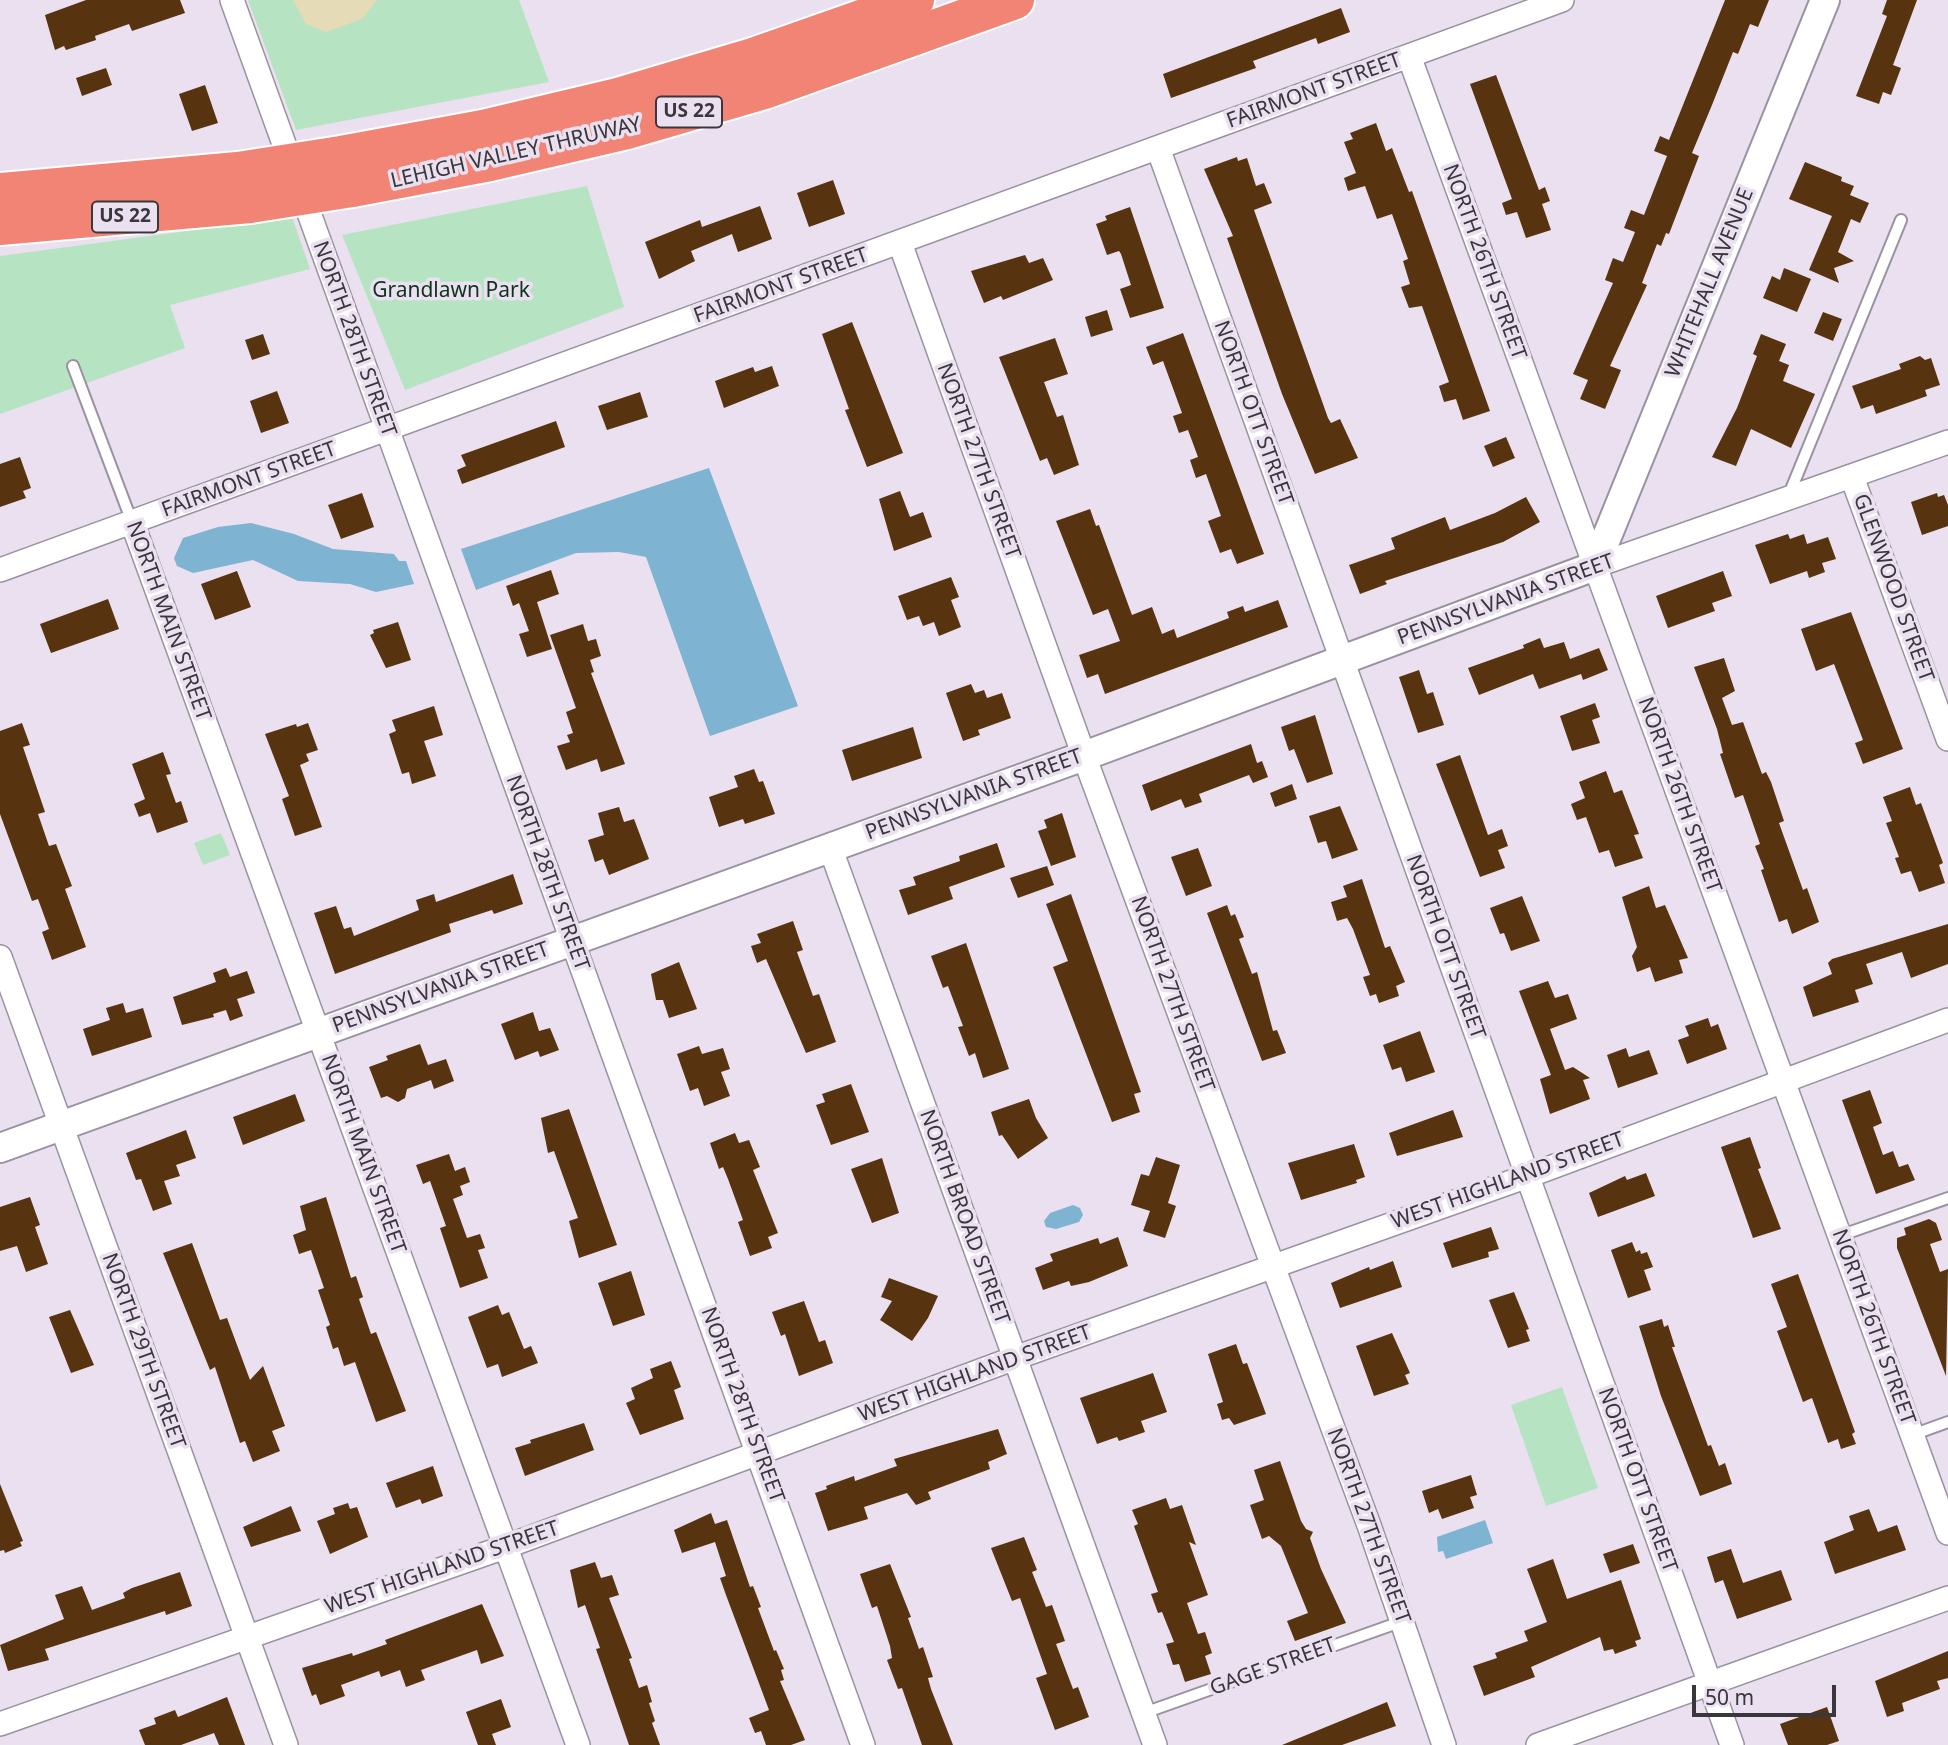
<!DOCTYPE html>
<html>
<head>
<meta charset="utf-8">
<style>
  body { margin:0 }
  #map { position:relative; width:1948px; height:1745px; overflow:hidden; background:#eae0ef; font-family:"Noto Sans",sans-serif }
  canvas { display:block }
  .scale { position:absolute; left:1692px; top:1685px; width:144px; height:32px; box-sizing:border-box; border:4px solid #39363c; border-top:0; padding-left:9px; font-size:21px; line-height:24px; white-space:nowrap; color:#39363c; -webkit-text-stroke:5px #eae0ef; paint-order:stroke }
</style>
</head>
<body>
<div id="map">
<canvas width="1948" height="1745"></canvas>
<div class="scale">50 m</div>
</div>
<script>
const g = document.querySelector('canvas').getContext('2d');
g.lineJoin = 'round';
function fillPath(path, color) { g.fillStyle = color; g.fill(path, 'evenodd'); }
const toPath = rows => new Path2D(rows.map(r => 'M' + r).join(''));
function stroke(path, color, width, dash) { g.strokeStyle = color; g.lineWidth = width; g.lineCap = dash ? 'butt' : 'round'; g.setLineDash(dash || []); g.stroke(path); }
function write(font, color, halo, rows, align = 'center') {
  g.font = font + ' "Noto Sans",sans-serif'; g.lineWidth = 7; g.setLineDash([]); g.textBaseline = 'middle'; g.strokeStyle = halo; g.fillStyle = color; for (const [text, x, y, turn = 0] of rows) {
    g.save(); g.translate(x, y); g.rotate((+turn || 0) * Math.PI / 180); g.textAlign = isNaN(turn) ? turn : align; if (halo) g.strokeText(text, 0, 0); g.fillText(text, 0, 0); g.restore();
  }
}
fillPath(toPath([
  [248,0,519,0,549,82,296,130],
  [587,186,624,307,405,390,342,235],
  [292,217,310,269,170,305,185,348,0,414,0,256],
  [221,833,230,855,203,865,194,843],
  [1562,1387,1598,1488,1546,1506,1511,1405]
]), '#b6e4c2');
fillPath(toPath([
  [293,0,377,0,362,19,326,32,306,24]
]), '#e5dbb6');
fillPath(toPath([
  [709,468,798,706,710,736,646,557,619,552,576,553,476,590,461,549],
  [251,523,294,534,333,549,394,554,399,561,406,561,414,584,376,592,350,584,298,581,253,560,193,573,177,566,174,558,183,538,218,527],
  [1073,1205,1080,1208,1083,1215,1079,1222,1056,1229,1046,1227,1044,1221,1050,1213],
  [1485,1520,1493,1543,1446,1559,1443,1551,1438,1552,1437,1537]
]), '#7eb3d2');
fillPath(toPath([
  [86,0,180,0,185,13,132,31,129,24,95,36,96,40,66,50,64,46,55,50,45,15],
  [1725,0,1769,0,1758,27,1750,24,1738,54,1733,52,1712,105,1692,153,1699,156,1669,234,1666,233,1661,246,1657,244,1642,283,1647,285,1610,366,1621,370,1605,409,1580,399,1588,380,1573,374,1613,283,1605,280,1613,258,1623,262,1635,232,1624,228,1631,210,1644,215,1667,156,1654,151,1660,136,1669,140],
  [1887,0,1917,0,1893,65,1901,68,1891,95,1883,92,1879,104,1856,96,1887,16,1882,14],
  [1341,8,1350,32,1318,44,1316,38,1253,61,1256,68,1171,98,1163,74],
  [106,68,112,85,82,96,76,78],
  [1496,75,1539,190,1545,187,1550,201,1542,204,1551,230,1526,238,1517,212,1506,215,1502,203,1512,199,1470,84],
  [205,85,218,123,192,131,179,94],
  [1376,123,1386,151,1392,148,1409,192,1412,191,1490,411,1463,420,1456,399,1444,402,1439,386,1449,382,1422,306,1409,308,1401,287,1410,284,1403,261,1408,259,1392,214,1377,219,1365,186,1348,191,1344,178,1356,173,1344,142,1353,139,1350,133],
  [1237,157,1238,161,1247,158,1256,186,1264,183,1272,203,1254,210,1328,418,1331,423,1340,419,1358,458,1315,474,1282,394,1227,238,1233,236,1204,169],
  [1805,162,1842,177,1841,181,1854,186,1850,195,1869,203,1860,223,1851,219,1838,252,1854,261,1834,268,1839,283,1809,270,1832,216,1789,199],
  [833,180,845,214,809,227,797,193],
  [760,206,772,239,738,252,732,234,691,251,695,261,659,279,645,242,700,220,702,227],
  [1130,207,1164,308,1130,318,1120,289,1131,285,1121,254,1119,251,1107,255,1096,224,1107,220,1105,216],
  [1025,255,1029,263,1043,258,1053,280,1003,300,1001,296,984,303,971,271],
  [1784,268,1811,279,1797,312,1763,298,1772,276,1780,280],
  [1107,310,1113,330,1091,337,1085,317],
  [1823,312,1842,319,1833,341,1814,333],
  [852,322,903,453,867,467,845,410,849,409,822,334],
  [1183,333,1264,554,1237,564,1231,549,1220,553,1208,521,1221,516,1206,474,1196,478,1190,460,1198,457,1188,430,1179,433,1173,416,1182,413,1163,361,1153,365,1146,347],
  [263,334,270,354,252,360,245,340],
  [1761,334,1786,344,1779,361,1789,365,1783,381,1815,394,1791,448,1751,429,1736,466,1712,457,1737,408,1757,356,1753,354],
  [1055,338,1068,374,1044,382,1057,417,1063,415,1079,465,1054,475,1047,458,1040,461,999,357],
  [1920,356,1925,360,1931,358,1940,385,1925,390,1927,396,1876,414,1873,405,1861,409,1852,386,1901,369,1899,364],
  [772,366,779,386,724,408,715,381,753,367,755,372],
  [277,391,289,423,261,433,250,401],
  [640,392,648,417,607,430,598,406],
  [556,421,565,447,462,484,457,470,466,466,461,455],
  [1506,437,1515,458,1493,467,1484,446],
  [20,457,31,488,23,491,26,498,0,507,0,464],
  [900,491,910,517,923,512,932,537,894,551,879,499],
  [362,493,374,527,341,539,328,505],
  [1937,493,1938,497,1944,495,1948,505,1948,526,1922,535,1911,502],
  [1526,497,1540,522,1503,542,1385,581,1387,584,1360,594,1349,565,1395,549,1391,538,1445,517,1450,530,1495,513],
  [1090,509,1096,526,1099,525,1132,615,1152,607,1162,634,1174,629,1177,638,1229,618,1227,612,1243,606,1245,612,1278,600,1288,627,1105,694,1098,674,1087,678,1079,655,1120,641,1108,609,1093,615,1056,521],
  [1788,534,1790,539,1804,534,1807,544,1828,537,1836,559,1822,563,1825,572,1809,578,1807,571,1770,584,1755,545],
  [551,570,559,594,537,602,552,649,527,657,519,634,529,631,519,603,513,606,506,586],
  [237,571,251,607,215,620,201,584],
  [1723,571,1732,596,1712,603,1715,611,1668,628,1656,596],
  [951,577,959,597,951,600,961,627,939,636,934,622,923,626,919,616,907,620,898,596],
  [108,599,119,629,51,653,40,624],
  [1851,612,1903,749,1863,764,1855,743,1863,740,1834,664,1816,671,1801,629],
  [398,622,411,660,386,668,370,635,374,633,373,630],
  [583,624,588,641,596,639,601,656,590,660,594,672,591,673,625,764,601,772,597,759,566,770,557,746,570,742,567,735,573,733,566,712,576,708,550,635],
  [1540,638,1544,648,1564,642,1570,659,1599,648,1608,670,1583,680,1581,674,1539,689,1533,674,1479,695,1468,668,1524,648,1523,645],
  [1724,658,1735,691,1722,698,1732,725,1743,722,1762,774,1766,772,1771,782,1784,821,1779,823,1803,890,1807,888,1819,922,1792,934,1787,919,1779,922,1761,870,1764,869,1755,846,1760,844,1743,795,1735,798,1720,754,1723,753,1717,729,1694,667],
  [1419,670,1427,694,1433,692,1444,725,1418,733,1399,677],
  [971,684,975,693,984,690,987,698,1002,693,1011,718,978,730,980,735,963,741,946,693],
  [1595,703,1600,717,1592,720,1600,743,1572,751,1560,716],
  [434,706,443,735,424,741,436,776,412,784,409,772,402,774,389,734,396,731,392,720],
  [1315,715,1333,774,1307,783,1294,749,1289,751,1281,727],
  [22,723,30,745,23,747,45,812,38,814,49,846,56,844,72,886,65,889,86,947,52,960,42,932,49,929,38,899,32,901,0,814,0,731],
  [308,723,318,750,306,754,309,761,300,765,322,827,295,836,282,799,289,796,265,734,296,724,297,727],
  [913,727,922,758,852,781,842,750],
  [1251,744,1257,763,1262,761,1268,777,1253,783,1249,775,1199,794,1202,802,1185,808,1181,799,1151,811,1142,785],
  [163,752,171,774,166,775,176,803,181,801,188,822,157,833,150,813,139,817,134,804,145,799,132,764],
  [1460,755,1488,835,1502,829,1508,846,1498,850,1505,868,1480,877,1436,764],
  [754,769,759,782,763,781,775,814,745,824,743,819,719,827,709,797,738,787,734,776],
  [1606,771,1614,793,1622,790,1639,834,1634,835,1643,858,1615,867,1609,850,1599,853,1586,817,1577,820,1571,804,1585,798,1579,782],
  [1292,784,1297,799,1275,807,1270,793],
  [1910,787,1916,805,1921,803,1943,863,1939,865,1945,883,1919,892,1911,871,1901,874,1895,858,1899,857,1886,823,1892,821,1883,797],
  [1340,806,1358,850,1332,859,1326,841,1318,843,1309,816],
  [619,807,624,822,634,819,649,859,609,875,603,859,595,862,588,840,604,835,598,813],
  [1062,813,1076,857,1051,866,1038,831,1047,828,1044,820],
  [997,843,1005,867,949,887,953,899,908,915,899,890,916,885,913,877,960,861,959,856],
  [1198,848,1212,886,1186,896,1171,857],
  [1047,866,1054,885,1018,898,1010,878],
  [513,874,523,904,494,914,492,910,449,924,451,932,335,974,314,913,336,906,344,929,351,927,354,936,419,910,416,900,434,894,436,902],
  [1362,879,1385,948,1390,946,1405,982,1396,986,1399,996,1379,1003,1376,994,1370,996,1363,977,1370,975,1353,929,1347,918,1337,921,1331,902,1347,897,1343,886],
  [1649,886,1656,908,1665,905,1688,958,1679,960,1683,973,1655,982,1650,967,1637,972,1632,956,1637,947,1622,897],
  [1071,894,1141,1092,1134,1094,1140,1112,1112,1122,1053,967,1068,961,1046,904],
  [1522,896,1540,941,1511,951,1504,933,1500,934,1490,908],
  [1227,905,1231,916,1235,914,1244,937,1239,939,1252,974,1257,972,1273,1031,1277,1030,1286,1053,1262,1061,1207,913],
  [793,921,803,950,797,952,813,996,819,994,836,1042,806,1053,766,959,757,963,751,946,761,943,757,934],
  [1948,924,1948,964,1911,978,1902,952,1866,964,1873,984,1855,990,1859,1002,1813,1017,1803,987,1832,974,1828,963,1832,959],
  [966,943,1009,1069,983,1078,975,1053,969,1056,958,1027,963,1026,948,986,943,988,931,956],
  [679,962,697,1009,669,1018,663,1000,656,1000,651,974],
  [226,968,230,977,247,971,255,993,237,999,243,1016,230,1021,226,1010,213,1014,214,1017,182,1025,173,997,216,982,213,973],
  [1548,981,1555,998,1568,994,1577,1019,1550,1029,1565,1070,1573,1067,1590,1078,1583,1080,1590,1099,1550,1114,1540,1079,1551,1075,1519,991],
  [123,1003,126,1013,143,1008,152,1037,92,1056,83,1029,110,1020,106,1008],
  [533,1012,539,1031,550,1028,559,1050,540,1057,538,1051,515,1060,501,1024],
  [1708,1018,1711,1027,1718,1024,1727,1049,1687,1064,1678,1040,1689,1036,1685,1026],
  [1420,1031,1435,1072,1406,1082,1401,1067,1392,1070,1383,1045],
  [420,1044,428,1065,446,1059,454,1081,434,1089,431,1080,407,1089,405,1098,398,1102,387,1096,381,1098,369,1067,388,1060,386,1056],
  [699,1046,702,1054,723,1048,730,1069,721,1072,730,1096,704,1106,698,1088,690,1091,677,1054],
  [1626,1048,1629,1057,1649,1050,1658,1074,1618,1088,1607,1055],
  [851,1084,869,1132,831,1145,816,1105,825,1102,822,1094],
  [1870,1090,1882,1123,1873,1127,1883,1155,1893,1151,1899,1167,1908,1164,1915,1180,1876,1194,1842,1100],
  [295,1094,305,1121,243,1145,233,1117],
  [1029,1099,1036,1118,1048,1138,1018,1159,1002,1135,999,1136,991,1112],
  [569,1109,617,1245,579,1258,569,1221,578,1218,554,1151,548,1153,541,1118],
  [1453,1110,1463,1137,1397,1156,1389,1133],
  [186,1130,196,1158,176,1165,180,1176,164,1181,172,1204,153,1211,141,1179,136,1180,126,1153],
  [735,1133,739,1143,749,1140,760,1167,753,1170,778,1233,768,1237,772,1248,750,1256,738,1222,743,1220,728,1179,723,1167,719,1169,710,1143],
  [1750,1137,1761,1168,1758,1169,1781,1229,1753,1238,1721,1147],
  [1354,1144,1365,1177,1356,1180,1357,1183,1301,1200,1288,1163],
  [449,1154,455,1171,465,1167,470,1182,460,1186,463,1195,453,1199,467,1238,480,1234,485,1248,478,1250,488,1278,460,1288,440,1228,446,1226,430,1181,423,1184,416,1165],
  [1156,1157,1180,1165,1168,1203,1176,1206,1165,1238,1143,1231,1150,1211,1131,1205,1141,1174,1149,1176],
  [882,1158,899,1213,872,1223,851,1169],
  [1646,1173,1655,1196,1598,1217,1589,1193,1625,1176,1627,1180],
  [30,1197,40,1225,35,1227,48,1264,26,1272,17,1246,0,1251,0,1207],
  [326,1197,351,1278,356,1276,363,1297,359,1299,371,1334,376,1332,406,1411,376,1422,355,1362,344,1366,338,1347,333,1349,326,1327,330,1325,318,1290,324,1288,311,1250,299,1254,293,1235,306,1230,300,1206],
  [1929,1219,1936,1223,1942,1240,1930,1244,1940,1272,1948,1269,1946,1376,1897,1248,1897,1238,1906,1235,1904,1228],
  [1491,1227,1499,1249,1488,1252,1489,1257,1452,1268,1443,1243],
  [1118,1237,1128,1266,1089,1282,1071,1286,1069,1281,1043,1290,1035,1268,1053,1261,1050,1254,1098,1238,1100,1244],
  [1632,1242,1636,1252,1640,1250,1641,1254,1647,1252,1653,1267,1644,1270,1651,1290,1628,1298,1611,1250],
  [192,1243,220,1320,227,1318,250,1380,263,1366,285,1426,272,1431,280,1451,253,1462,245,1441,240,1443,215,1367,210,1370,163,1253],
  [1393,1261,1402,1287,1340,1308,1331,1283,1369,1267,1370,1270],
  [631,1271,645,1315,613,1326,598,1283],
  [1798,1274,1855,1432,1852,1434,1856,1444,1841,1449,1838,1439,1828,1443,1812,1398,1803,1402,1777,1331,1787,1327,1771,1284],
  [889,1278,938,1296,928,1318,912,1341,880,1320,892,1301,881,1297],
  [1514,1292,1529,1329,1526,1330,1530,1341,1508,1348,1489,1300],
  [804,1301,819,1342,825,1340,833,1363,799,1376,785,1334,781,1336,772,1312],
  [498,1305,502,1315,509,1312,524,1349,531,1346,538,1363,502,1377,498,1364,487,1368,468,1317],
  [70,1310,94,1365,71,1373,49,1317],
  [1662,1319,1664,1327,1668,1325,1675,1347,1672,1347,1708,1446,1711,1445,1719,1466,1725,1463,1732,1484,1700,1496,1661,1396,1639,1326],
  [1392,1333,1410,1373,1405,1375,1409,1384,1374,1396,1356,1346],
  [1236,1344,1243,1364,1247,1363,1266,1414,1234,1425,1229,1418,1222,1420,1217,1404,1223,1402,1208,1354],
  [671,1361,681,1387,674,1390,684,1419,640,1435,626,1403,635,1399,631,1388,653,1378,650,1369],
  [1153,1373,1167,1412,1141,1421,1145,1432,1119,1441,1117,1437,1097,1444,1080,1398],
  [584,1423,594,1450,525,1476,515,1448,531,1443,530,1440],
  [998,1429,1007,1454,988,1462,990,1469,928,1492,931,1499,916,1505,907,1493,864,1507,868,1519,828,1531,815,1493,827,1489,826,1486,854,1476,855,1481,897,1466,894,1459],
  [1280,1461,1301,1521,1306,1529,1313,1532,1310,1538,1321,1569,1346,1623,1295,1641,1287,1621,1308,1613,1281,1546,1269,1536,1262,1539,1250,1505,1264,1500,1254,1470],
  [433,1466,443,1496,422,1504,420,1499,396,1508,386,1483],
  [1471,1475,1477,1495,1470,1497,1474,1508,1442,1519,1438,1509,1429,1513,1422,1491],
  [0,1484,23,1541,20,1542,22,1546,5,1553,4,1550,0,1551],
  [1166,1498,1170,1509,1182,1505,1196,1545,1189,1542,1208,1595,1187,1603,1198,1634,1205,1632,1212,1653,1205,1656,1211,1674,1185,1682,1179,1664,1173,1665,1166,1644,1174,1642,1162,1612,1158,1613,1151,1594,1158,1592,1134,1526,1138,1524,1132,1510],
  [348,1503,350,1509,357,1507,368,1537,330,1554,317,1521,335,1514,333,1508],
  [291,1506,301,1531,251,1547,243,1527],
  [1869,1509,1878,1532,1897,1525,1906,1550,1835,1574,1824,1542,1854,1530,1849,1516],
  [711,1513,715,1524,727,1520,750,1587,753,1586,761,1607,758,1608,774,1651,776,1650,784,1669,781,1670,784,1680,780,1681,805,1740,791,1745,766,1745,761,1731,755,1733,749,1718,769,1710,726,1595,720,1578,726,1576,715,1542,682,1553,674,1530],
  [1024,1537,1037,1570,1032,1572,1046,1607,1052,1605,1065,1641,1056,1644,1073,1689,1078,1687,1089,1717,1055,1730,1036,1678,1047,1674,1020,1598,1012,1601,991,1548],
  [1633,1544,1640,1563,1610,1573,1603,1554],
  [1731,1549,1743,1583,1781,1570,1792,1600,1737,1619,1723,1580,1715,1583,1707,1557],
  [1553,1559,1567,1599,1621,1580,1641,1639,1635,1641,1637,1646,1615,1654,1613,1649,1604,1651,1600,1637,1531,1667,1535,1677,1484,1696,1473,1666,1497,1658,1495,1653,1528,1641,1524,1631,1547,1622,1527,1569],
  [595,1562,601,1578,612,1575,619,1595,609,1598,632,1658,629,1659,639,1688,647,1685,652,1702,649,1703,655,1721,652,1723,660,1745,629,1745,596,1649,600,1648,585,1605,578,1608,570,1570],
  [890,1564,911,1617,908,1618,919,1649,923,1647,933,1677,928,1678,931,1689,953,1745,922,1745,902,1688,898,1689,887,1660,892,1658,890,1646,877,1606,872,1608,860,1574],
  [180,1572,192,1606,166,1615,165,1611,45,1649,49,1660,8,1671,0,1645,64,1619,55,1595,82,1586,92,1610,125,1598,123,1593,132,1588],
  [482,1604,504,1656,481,1664,477,1650,421,1670,425,1680,406,1687,400,1670,381,1677,379,1671,341,1685,345,1696,320,1705,316,1694,312,1696,302,1668,352,1653,353,1656,387,1644,385,1640],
  [1948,1651,1948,1678,1937,1681,1940,1689,1902,1703,1904,1711,1887,1717,1875,1681],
  [227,1697,245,1745,219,1745,214,1733,181,1745,145,1745,139,1730,156,1724,154,1718,175,1710,178,1717],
  [501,1699,511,1727,492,1734,496,1745,478,1745,466,1712],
  [1387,1702,1396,1726,1342,1745,1282,1745],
  [1827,1707,1839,1741,1827,1745,1788,1745,1780,1724]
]), '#58330f');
const service = toPath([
  [73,366,132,522],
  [1788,497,1901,220],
  [1839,1236,1948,1198],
  [1912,1435,1948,1422],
  [1144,1713,1403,1621]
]);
const minor = toPath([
  [232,0,863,1745],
  [1409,56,1948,1533],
  [1158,148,1732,1745],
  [900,243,1084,756,1370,1528,1444,1745],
  [1852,477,1948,739],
  [132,522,578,1745],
  [1595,566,1948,442],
  [0,570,1562,0],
  [830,847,1155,1745],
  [0,957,286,1745],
  [0,1724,505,1547,1015,1358,1528,1176,1948,1020],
  [1538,1745,1948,1598]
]);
const tertiary = toPath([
  [0,1148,1084,756,1595,566,1825,0]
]);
const motorway = toPath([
  [341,155,483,129,618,97,753,57,915,0],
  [352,188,490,162,627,130,764,90,1015,0],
  [0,192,238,171],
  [0,226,250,204]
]);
stroke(service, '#9a92a0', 14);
stroke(minor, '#9a92a0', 26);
stroke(tertiary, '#9a92a0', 32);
stroke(motorway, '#fff', 42);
stroke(service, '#fff', 10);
stroke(minor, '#fff', 23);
stroke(tertiary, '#fff', 28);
stroke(motorway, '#f28475', 38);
const motorwayBridge = toPath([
  [238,171,341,155],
  [250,204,352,188]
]);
stroke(motorwayBridge, '#fff', 42, []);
stroke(motorwayBridge, '#f28475', 38);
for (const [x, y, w] of [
  [689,112,66],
  [125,217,66]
]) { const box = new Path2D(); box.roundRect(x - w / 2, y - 15.5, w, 31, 5); g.fillStyle = '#eae0ef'; g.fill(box); stroke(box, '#39363c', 2); }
write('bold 19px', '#39363c', null, [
  ["US 22",689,112],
  ["US 22",125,217]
]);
write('21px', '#39363c', '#eae0ef', [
  ["FAIRMONT STREET",1314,91,-20],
  ["LEHIGH VALLEY THRUWAY",516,153,-13],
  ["NORTH 26TH STREET",1484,262,70],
  ["WHITEHALL AVENUE",1710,283,-68],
  ["FAIRMONT STREET",781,286,-20],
  ["NORTH 28TH STREET",354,339,70],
  ["NORTH OTT STREET",1253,413,70],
  ["NORTH 27TH STREET",978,461,70],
  ["FAIRMONT STREET",249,480,-20],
  ["GLENWOOD STREET",1893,588,70],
  ["PENNSYLVANIA STREET",1506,600,-20],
  ["NORTH MAIN STREET",168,621,70],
  ["PENNSYLVANIA STREET",974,795,-20],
  ["NORTH 26TH STREET",1679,795,70],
  ["NORTH 28TH STREET",547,873,70],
  ["NORTH OTT STREET",1445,947,70],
  ["PENNSYLVANIA STREET",441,988,-20],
  ["NORTH 27TH STREET",1172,994,70],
  ["NORTH MAIN STREET",363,1154,70],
  ["WEST HIGHLAND STREET",1508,1181,-20],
  ["NORTH BROAD STREET",964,1217,70],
  ["NORTH 26TH STREET",1873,1327,70],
  ["NORTH 29TH STREET",143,1351,70],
  ["WEST HIGHLAND STREET",975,1374,-20],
  ["NORTH 28TH STREET",742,1405,70],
  ["NORTH OTT STREET",1637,1480,70],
  ["NORTH 27TH STREET",1368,1526,70],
  ["WEST HIGHLAND STREET",442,1568,-19],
  ["GAGE STREET",1273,1667,-20]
]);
write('21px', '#0d331c', '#eae0ef', [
  ["Grandlawn Park",451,291]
]);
</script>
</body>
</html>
